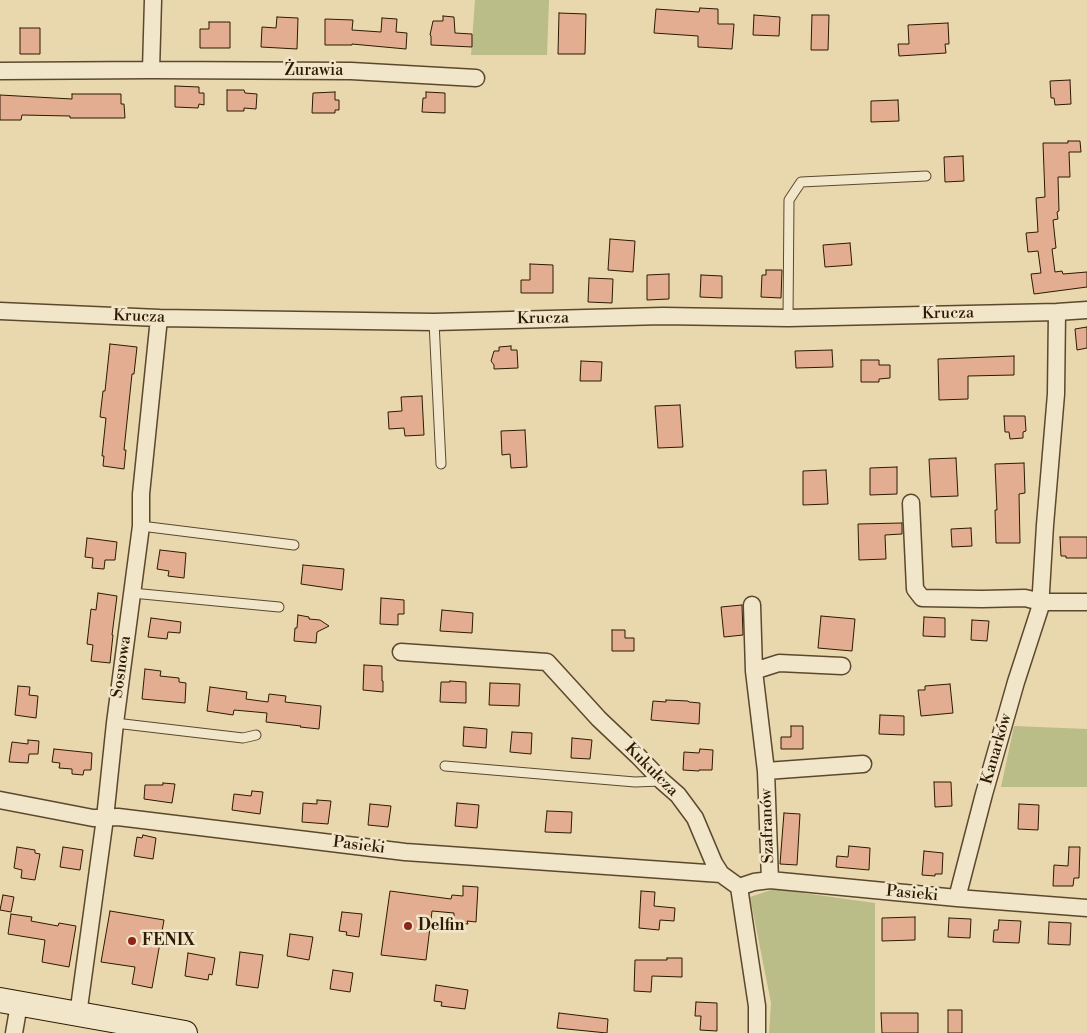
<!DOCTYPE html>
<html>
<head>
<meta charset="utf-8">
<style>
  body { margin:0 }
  canvas { display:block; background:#e9d7ad }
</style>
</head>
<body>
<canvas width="1087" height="1033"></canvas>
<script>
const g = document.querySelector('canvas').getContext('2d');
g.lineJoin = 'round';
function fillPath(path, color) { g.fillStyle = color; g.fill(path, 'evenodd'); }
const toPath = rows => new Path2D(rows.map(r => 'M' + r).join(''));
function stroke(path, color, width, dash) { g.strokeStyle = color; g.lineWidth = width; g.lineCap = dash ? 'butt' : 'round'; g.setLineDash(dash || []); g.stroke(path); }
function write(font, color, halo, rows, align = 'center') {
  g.font = font + ' "Libre Bodoni",serif'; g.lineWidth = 5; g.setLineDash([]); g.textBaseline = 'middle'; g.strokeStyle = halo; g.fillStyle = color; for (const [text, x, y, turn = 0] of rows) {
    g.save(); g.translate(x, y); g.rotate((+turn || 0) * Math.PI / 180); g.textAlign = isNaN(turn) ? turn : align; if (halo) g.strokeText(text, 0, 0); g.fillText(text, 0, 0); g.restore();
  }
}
fillPath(toPath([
  [475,0,549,0,547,55,471,55],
  [1014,726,1087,729,1087,787,1001,787],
  [774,889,875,903,875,1033,769,1033,771,1003,750,897]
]), '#babd88');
const building = toPath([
  [700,8,718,9,718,24,734,24,732,49,698,47,698,36,654,33,656,9,699,12,700,8],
  [559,13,586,14,585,54,558,54,559,13],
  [754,15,780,17,779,36,753,35,754,15],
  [812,15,829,15,828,50,811,50,812,15],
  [443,16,454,17,455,33,472,34,472,47,431,45,431,36,430,35,433,21,443,21,443,16],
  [277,17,298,18,297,49,261,47,262,27,276,28,277,17],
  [382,18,397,19,396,32,407,33,406,49,352,44,352,45,325,45,325,19,353,20,352,30,381,32,382,18],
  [209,22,230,22,230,48,200,48,200,29,209,29,209,22],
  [948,23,949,44,945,44,946,53,899,56,898,44,909,44,908,25,948,23],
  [20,28,40,28,40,54,20,54,20,28],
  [1070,80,1071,104,1055,105,1054,98,1051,98,1050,81,1070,80],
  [175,86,199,87,199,93,204,93,204,105,199,104,198,108,175,107,175,86],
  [227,90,244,90,245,93,257,94,256,109,244,108,244,111,227,111,227,90],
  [335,92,335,100,339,100,339,110,335,110,335,113,312,113,313,93,335,92],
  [426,92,445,93,445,113,422,112,423,98,426,98,426,92],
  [72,94,121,94,121,104,124,104,125,118,70,118,70,116,22,115,21,120,0,120,0,95,72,99,72,94],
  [898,100,899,121,871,122,871,101,898,100],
  [1068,141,1080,141,1081,152,1069,152,1070,177,1058,177,1059,211,1057,212,1058,219,1053,220,1056,248,1052,249,1055,272,1062,271,1063,274,1087,272,1087,287,1034,294,1031,274,1041,273,1038,251,1028,252,1026,233,1038,232,1036,198,1045,197,1043,143,1068,143,1068,141],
  [963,156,964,181,945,182,944,157,963,156],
  [610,239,635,241,633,272,608,270,610,239],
  [850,243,852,265,825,267,823,245,850,243],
  [530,264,553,265,553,293,521,293,521,280,530,280,530,264],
  [766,270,782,270,781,298,761,297,762,275,766,275,766,270],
  [669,274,669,299,647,300,647,275,669,274],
  [701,275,722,276,722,298,700,297,701,275],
  [589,278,613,279,612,303,588,302,589,278],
  [1087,327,1087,348,1077,350,1075,329,1087,327],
  [110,344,137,347,134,374,132,374,124,450,126,450,124,469,103,466,104,456,102,456,106,418,100,417,103,391,105,391,110,344],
  [511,346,511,350,517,350,518,368,494,369,494,365,491,361,494,351,499,351,499,347,511,346],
  [832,350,833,367,796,368,795,351,832,350],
  [1014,356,1014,375,968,376,968,399,939,400,938,359,1014,356],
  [861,360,879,360,879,365,890,365,890,378,879,379,879,382,861,382,861,360],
  [581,361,602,362,601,381,580,381,581,361],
  [422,396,424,435,405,436,404,428,389,429,388,412,402,411,401,397,422,396],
  [680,405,683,447,658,448,655,406,680,405],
  [1004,416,1025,416,1026,431,1023,432,1023,438,1010,439,1009,432,1005,432,1004,416],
  [525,430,527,467,511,468,510,454,502,455,501,431,525,430],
  [956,458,958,496,931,497,929,459,956,458],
  [1024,463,1025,493,1019,494,1020,543,996,543,995,510,997,510,995,464,1024,463],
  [897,467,897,494,870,495,870,468,897,467],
  [826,470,828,504,803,505,803,471,826,470],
  [902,523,902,534,885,535,886,559,859,560,858,524,902,523],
  [971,528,972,546,952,547,951,529,971,528],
  [1060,537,1087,537,1087,558,1066,558,1066,556,1061,556,1060,537],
  [87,538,117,542,115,560,105,560,104,569,92,568,93,558,85,557,87,538],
  [160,550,186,553,184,578,168,576,169,571,157,569,160,550],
  [303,565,344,569,342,590,301,584,303,565],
  [98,593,117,596,112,635,113,635,110,663,91,661,93,645,87,644,91,609,96,610,98,593],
  [381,598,404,600,404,614,398,614,398,625,380,624,381,598],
  [742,605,743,635,724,637,721,607,742,605],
  [442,610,473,613,472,633,440,631,442,610],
  [298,615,309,617,309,619,320,620,329,626,317,632,316,643,294,641,295,628,297,628,298,615],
  [821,616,855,619,852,651,818,648,821,616],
  [924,617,945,618,945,637,923,636,924,617],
  [151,618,181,622,180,633,168,632,167,639,148,637,151,618],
  [972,620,989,621,987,641,971,640,972,620],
  [612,630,625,630,625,638,634,638,634,651,612,651,612,630],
  [364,665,382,666,382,681,383,681,383,692,363,690,364,665],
  [145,669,161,671,160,676,179,678,179,682,186,683,185,703,142,699,145,669],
  [450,681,466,682,466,703,440,702,441,682,450,682,450,681],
  [490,683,520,684,519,706,489,705,490,683],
  [950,684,953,713,921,716,918,690,925,690,925,686,950,684],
  [18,686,30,687,29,695,38,696,36,718,15,715,18,686],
  [210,687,247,692,246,699,268,702,269,694,286,696,285,702,321,706,319,729,300,727,301,726,266,722,267,713,234,710,233,715,207,711,210,687],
  [666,700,688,701,689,702,700,703,699,724,651,720,653,701,666,702,666,700],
  [880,715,904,716,904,735,879,734,880,715],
  [791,726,803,726,803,749,781,749,781,737,791,737,791,726],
  [464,727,487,729,486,748,463,746,464,727],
  [512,732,532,733,531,754,510,752,512,732],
  [572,738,592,740,590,759,571,758,572,738],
  [28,740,39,741,38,754,29,754,28,763,9,762,12,742,28,744,28,740],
  [54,749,92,753,91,770,84,770,83,775,72,774,72,769,59,768,60,763,52,762,54,749],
  [700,749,713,750,712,770,699,770,699,771,683,770,684,752,699,753,700,749],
  [934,782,951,782,952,806,935,807,934,782],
  [163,783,175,784,172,803,144,799,145,785,163,785,163,783],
  [252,791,263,792,260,814,232,810,234,794,251,796,252,791],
  [317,800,331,801,328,824,302,822,303,803,317,804,317,800],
  [457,803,479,805,477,828,455,826,457,803],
  [370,804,391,806,388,827,368,825,370,804],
  [1019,804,1039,805,1038,830,1018,829,1019,804],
  [547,811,572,812,571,833,545,832,547,811],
  [784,813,800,814,797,865,780,864,784,813],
  [143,835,156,838,153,859,134,856,137,837,142,838,143,835],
  [849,846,870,848,869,870,836,867,837,856,848,857,849,846],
  [17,847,35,850,35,853,40,854,35,880,21,878,22,870,14,868,17,847],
  [63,847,83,850,80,870,60,867,63,847],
  [1069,847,1080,847,1079,878,1074,878,1073,886,1053,886,1054,865,1068,866,1069,847],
  [924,851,943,853,942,874,935,874,935,876,922,875,924,851],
  [463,886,478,887,476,922,467,921,468,924,454,923,454,913,432,911,426,960,381,955,390,891,451,899,452,895,463,896,463,886],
  [641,891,655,892,654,906,675,908,674,921,660,920,659,930,639,928,641,891],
  [3,895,14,897,11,912,0,910,3,895],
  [110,911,164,920,152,988,132,984,135,967,101,962,110,911],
  [342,912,362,914,359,937,346,935,347,932,339,931,342,912],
  [11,914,32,917,31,921,58,926,59,923,76,926,69,967,42,962,45,940,8,934,11,914],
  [915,917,915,940,882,941,882,918,915,917],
  [949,918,971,919,970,938,948,937,949,918],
  [999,920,1021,921,1019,943,993,942,994,930,998,930,999,920],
  [1049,922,1071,923,1070,945,1048,944,1049,922],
  [290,934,313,937,309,960,287,956,290,934],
  [240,952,263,955,258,988,236,985,240,952],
  [188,953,215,958,212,975,209,974,208,980,185,976,188,953],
  [667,958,682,958,682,977,652,976,651,992,634,991,635,960,667,960,667,958],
  [333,970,353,973,350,992,330,989,333,970],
  [436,985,468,990,465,1009,441,1006,442,1002,434,1001,436,985],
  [696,1002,717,1003,717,1031,700,1030,701,1016,695,1016,696,1002],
  [948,1010,962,1010,962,1033,948,1033,948,1010],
  [559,1013,608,1019,607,1033,557,1028,559,1013],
  [881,1013,918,1013,918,1033,882,1033,881,1013]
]);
fillPath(building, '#e3ad91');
stroke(building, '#2d1a02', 1);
const lane = toPath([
  [788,318,789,200,801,182,926,176],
  [434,322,441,464],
  [141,526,294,545],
  [132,593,279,607],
  [115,723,243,738,256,735],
  [445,766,635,782,661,781]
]);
const street = toPath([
  [151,70,153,0],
  [0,71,151,70,351,71,476,78],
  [0,311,159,318,434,322,663,316,788,318,1057,312,1087,310],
  [911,503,915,589,922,598,982,599,1025,598,1041,602,1087,602],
  [752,605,754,671,766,771],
  [401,652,547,662,599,719,638,756,662,781,678,795,695,818,714,863,721,874,739,887,757,1006,757,1033],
  [754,671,779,663,842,666],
  [0,800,93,818,118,817,405,852,721,874],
  [770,880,766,771,863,764],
  [739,887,754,882,770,880,957,898,1087,908],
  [957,898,984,794,1016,682,1040,608,1045,525,1056,394,1057,312],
  [78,1015,105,818,115,723,141,526,141,494,159,318],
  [14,1033,19,1004]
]);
const secondary = toPath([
  [0,1000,185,1033]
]);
stroke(lane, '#5c492d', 11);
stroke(street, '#5c492d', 19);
stroke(secondary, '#2d1a02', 26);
stroke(lane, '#f1e5ca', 9);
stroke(street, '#f1e5ca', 16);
stroke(secondary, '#f1e5ca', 24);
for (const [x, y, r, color] of [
  [408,926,5,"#8f2418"],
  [132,941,5,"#8f2418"]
]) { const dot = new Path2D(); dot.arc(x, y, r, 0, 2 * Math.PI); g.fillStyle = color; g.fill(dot); stroke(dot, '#f1e5ca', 2); }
write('16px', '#2d1a02', '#f1e5ca', [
  ["Żurawia",314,71],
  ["Krucza",948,314,-1],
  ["Krucza",139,317,2],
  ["Krucza",543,319,-1],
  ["Sosnowa",122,667,-82],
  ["Kanarków",997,749,-74],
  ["Kukułcza",651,770,45],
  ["Szafranów",768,826,-92],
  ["Pasieki",359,846,7],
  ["Pasieki",912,894,5]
]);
write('bold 16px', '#2d1a02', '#f1e5ca', [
  ["Delfin",418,926],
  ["FENIX",142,941]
], 'left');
</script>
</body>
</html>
